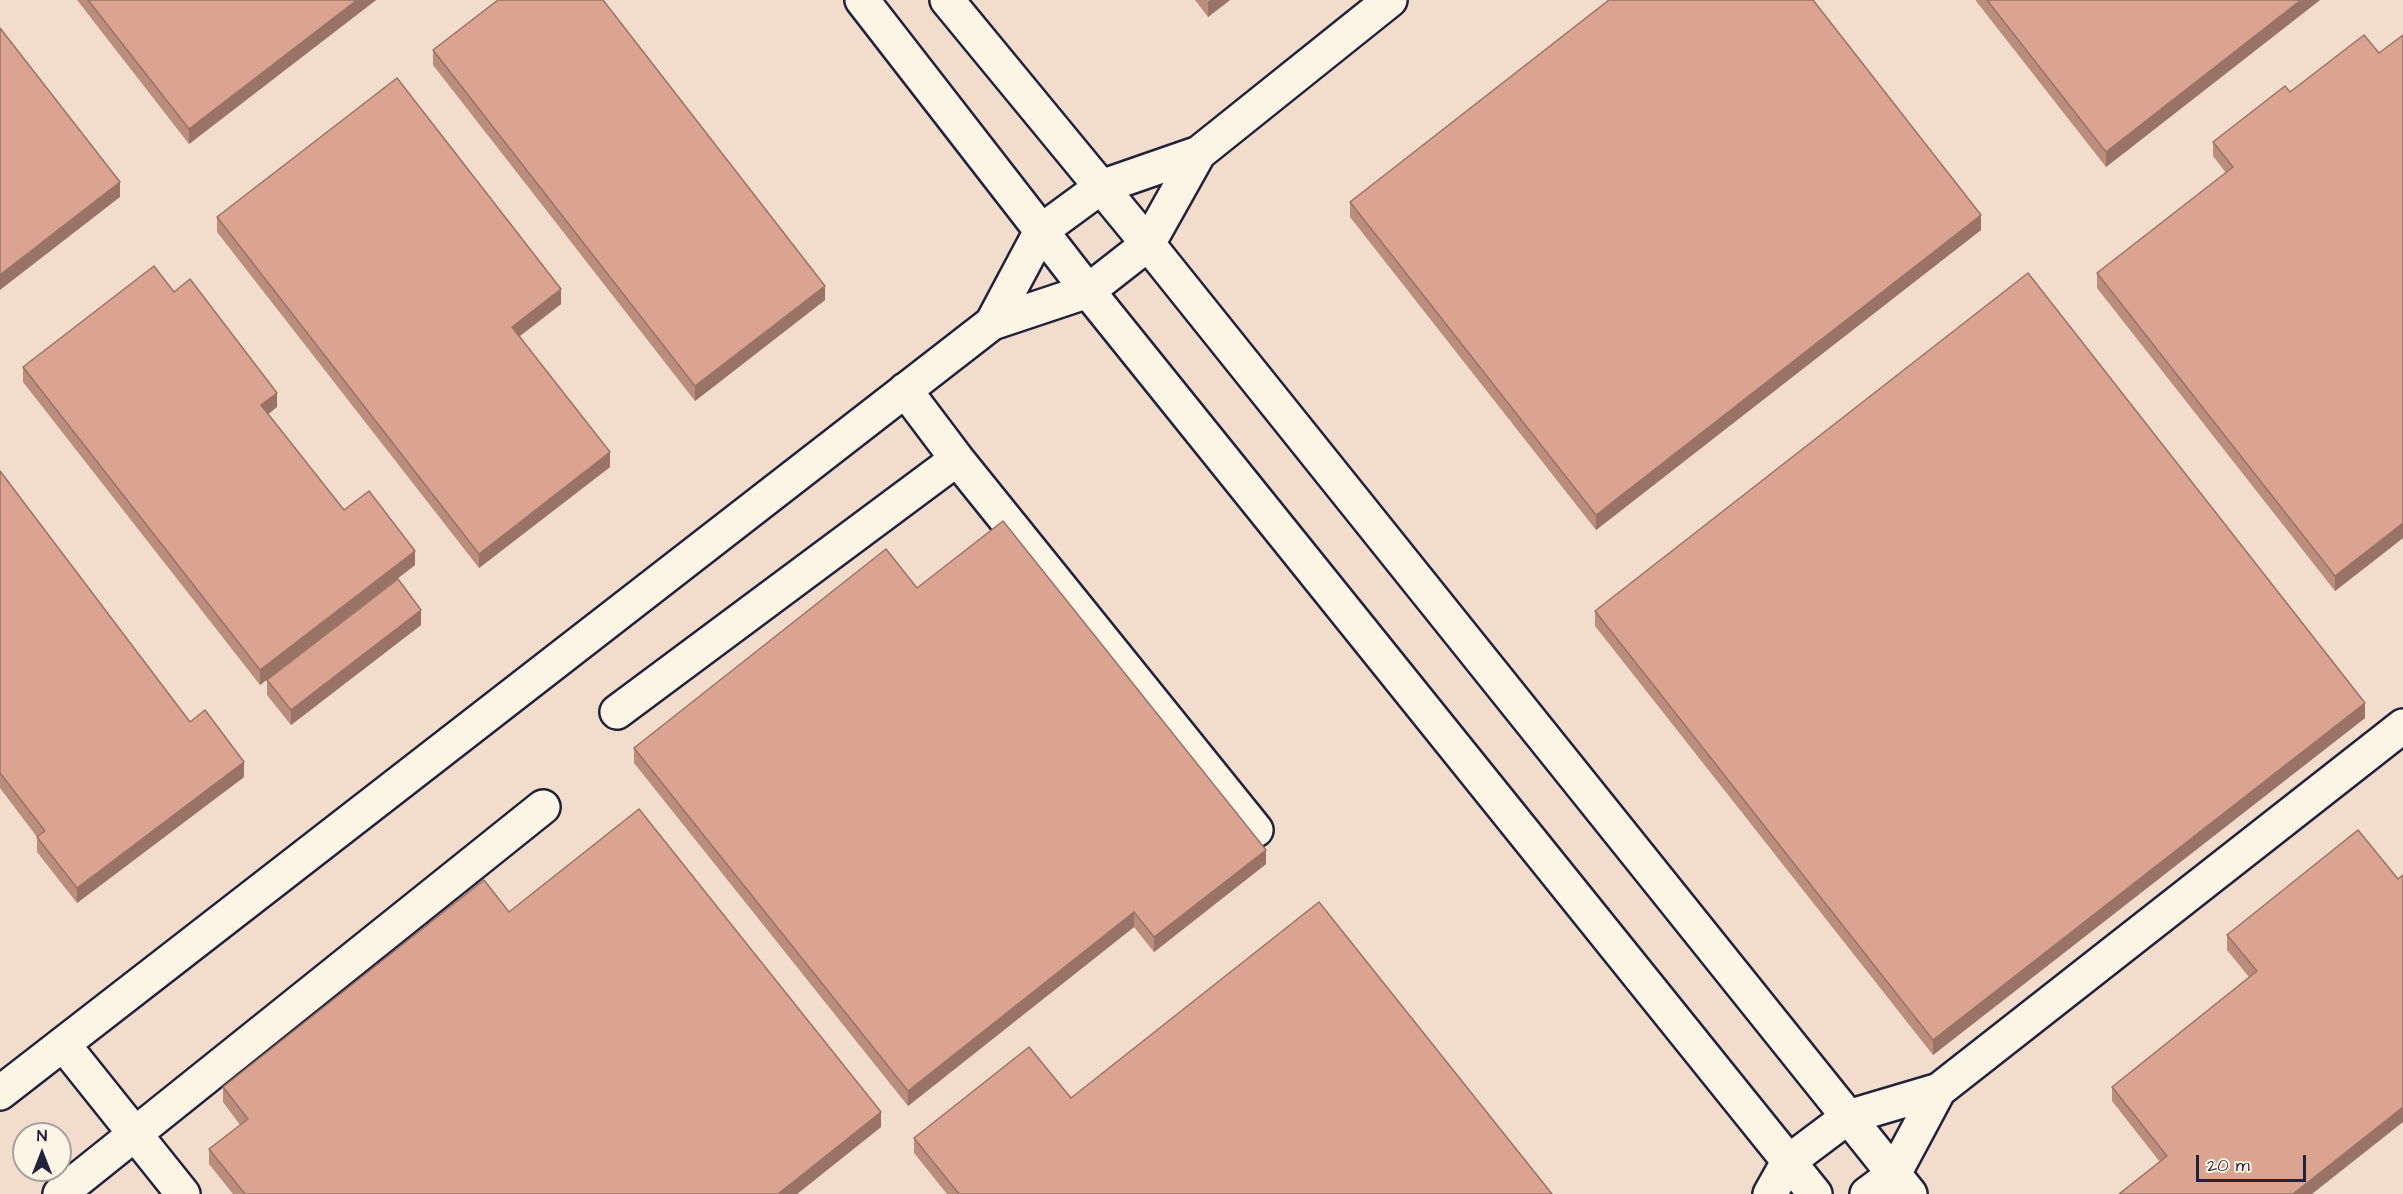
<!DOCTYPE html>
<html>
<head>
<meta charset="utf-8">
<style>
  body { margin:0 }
  #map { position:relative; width:2403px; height:1194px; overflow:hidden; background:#fcf5e5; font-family:"Architects Daughter",sans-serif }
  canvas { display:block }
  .north { position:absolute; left:12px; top:1122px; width:60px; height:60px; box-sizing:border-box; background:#fcf5e5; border:2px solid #a5a1a1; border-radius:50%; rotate:0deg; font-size:16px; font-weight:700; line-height:24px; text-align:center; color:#22223b }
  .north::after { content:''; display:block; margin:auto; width:21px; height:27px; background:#22223b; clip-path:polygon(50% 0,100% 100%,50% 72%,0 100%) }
  .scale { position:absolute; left:2196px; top:1155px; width:110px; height:27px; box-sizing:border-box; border:3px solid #22223b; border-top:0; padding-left:8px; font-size:18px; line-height:21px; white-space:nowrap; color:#22223b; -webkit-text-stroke:4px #fcf5e5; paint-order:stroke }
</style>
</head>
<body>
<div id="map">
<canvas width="2403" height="1194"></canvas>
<div class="north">N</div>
<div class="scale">20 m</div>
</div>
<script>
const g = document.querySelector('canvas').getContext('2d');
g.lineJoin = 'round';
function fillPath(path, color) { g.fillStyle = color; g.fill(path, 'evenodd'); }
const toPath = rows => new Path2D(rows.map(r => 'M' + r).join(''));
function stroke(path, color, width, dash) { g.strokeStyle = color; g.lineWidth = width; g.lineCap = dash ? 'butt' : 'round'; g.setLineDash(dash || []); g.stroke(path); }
fillPath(toPath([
  [0,0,2403,0,2403,1194,0,1194],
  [24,1134,60,1134,60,1170,24,1170]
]), '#f2ddcc');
const minor = toPath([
  [862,0,1088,291,1815,1194],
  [947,0,1148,244,1910,1194],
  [992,323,1041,231,1101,187,1199,153,1390,0],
  [905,390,957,459,1256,830],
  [617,712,957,459],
  [63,1044,183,1194],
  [0,1093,992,323,1088,291,1148,244,1199,153],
  [60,1194,543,807],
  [1770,1194,1788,1162,1848,1117,1939,1090,2403,726],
  [1867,1194,1894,1174,1939,1090]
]);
stroke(minor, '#22223b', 38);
stroke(minor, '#fcf5e5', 33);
fillPath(toPath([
  [77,0,376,0,189,144],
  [1195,0,1230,0,1208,17],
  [1976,0,2320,0,2106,167,1976,1],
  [2403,35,2403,538,2335,591,2097,288,2097,273,2226,173,2213,156,2213,142,2290,92,2379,53],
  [433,50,825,300,695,401,433,65],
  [1350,202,1981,230,1596,530,1350,217],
  [217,217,561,304,520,336,610,467,479,568,217,232],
  [174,292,277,407,268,414,344,510,415,565,260,685,23,382,23,367],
  [0,471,190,722,244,777,77,903,37,852,37,837,0,788],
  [917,588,1266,864,1154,952,1134,927,908,1106,634,763,634,748],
  [1595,611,2365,718,1933,1055,1595,626],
  [421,625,291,725,267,695,267,680],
  [509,912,881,1127,797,1194,233,1194,209,1164,209,1149,240,1125,223,1102,223,1087],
  [2227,935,2403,1122,2160,1162,2112,1101,2112,1087,2249,977,2227,950],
  [1071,1098,1552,1194,947,1194,914,1153,914,1138]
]), '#bb8d7d');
fillPath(toPath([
  [357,0,376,0,189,144,189,129],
  [1211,0,1230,0,1208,17,1208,2],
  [2301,0,2320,0,2106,167,2106,152],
  [120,182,120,197,0,290,0,275],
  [1981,215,1981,230,1596,530,1596,515],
  [825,286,825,300,695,401,695,386],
  [561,289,561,304,512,342,512,327],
  [277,393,277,407,261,420,261,405],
  [610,452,610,467,479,568,479,554],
  [2403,523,2403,538,2335,591,2335,576],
  [415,551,415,565,260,685,260,670],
  [421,610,421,625,291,725,291,710],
  [2365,703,2365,718,1933,1055,1933,1040],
  [244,762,244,777,77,903,77,888],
  [1266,850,1266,864,1154,952,1154,937],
  [1134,912,1134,927,908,1106,908,1091],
  [2403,1107,2403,1122,2312,1194,2293,1194],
  [881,1112,881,1127,797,1194,778,1194]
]), '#997366');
const building = toPath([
  [88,0,357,0,189,129,88,0],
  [498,0,603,0,825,286,695,386,433,50,498,0],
  [1609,0,1813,0,1981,215,1596,515,1350,202,1609,0],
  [1987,0,2301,0,2106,152,1987,0],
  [0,28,120,182,0,275,0,28],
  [2364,35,2379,53,2403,35,2403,523,2335,576,2097,273,2233,167,2213,142,2285,86,2290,92,2364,35],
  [397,78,561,289,512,327,610,452,479,554,217,217,397,78],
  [154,266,174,292,190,279,277,393,261,405,344,510,369,491,415,551,260,670,23,367,154,266],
  [2028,273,2365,703,1933,1040,1595,611,2028,273],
  [0,471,190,722,205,710,244,762,77,888,37,837,45,831,0,773,0,471],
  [1003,521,1266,850,1154,937,1134,912,908,1091,634,748,886,549,917,588,1003,521],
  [398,579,421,610,291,710,267,680,398,579],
  [639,809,881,1112,778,1194,245,1194,209,1149,248,1119,223,1087,484,880,509,912,639,809],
  [2358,830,2398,879,2403,875,2403,1107,2293,1194,2119,1194,2167,1156,2112,1087,2257,971,2227,935,2358,830],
  [1319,902,1552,1194,959,1194,914,1138,1029,1047,1071,1098,1319,902]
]);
fillPath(building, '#daa491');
stroke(building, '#997366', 1.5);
</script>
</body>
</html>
